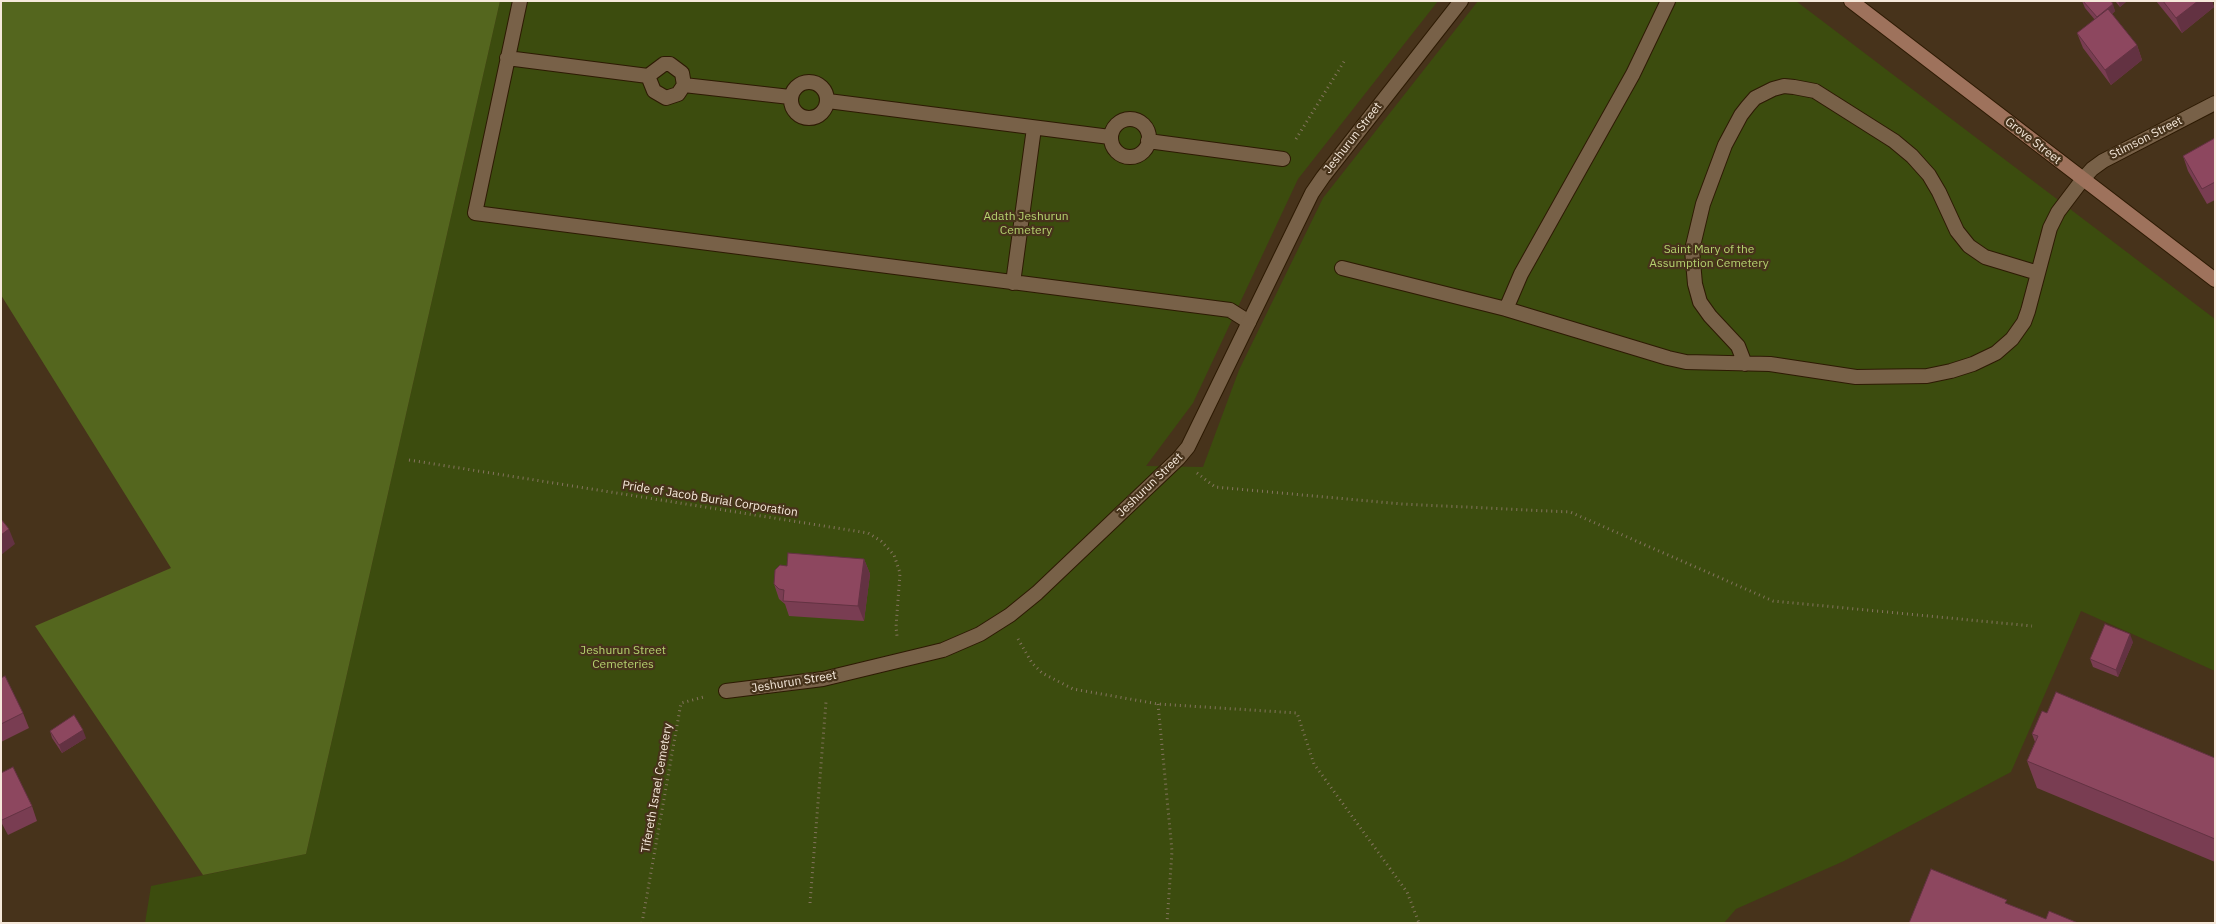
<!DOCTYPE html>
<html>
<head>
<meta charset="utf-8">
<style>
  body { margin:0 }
  #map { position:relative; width:2216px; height:924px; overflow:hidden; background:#47331b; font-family:"IBM Plex Sans",sans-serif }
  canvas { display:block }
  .frame { position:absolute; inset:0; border:2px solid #f6e9db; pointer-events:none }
</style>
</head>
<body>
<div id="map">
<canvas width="2216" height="924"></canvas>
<div class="frame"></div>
</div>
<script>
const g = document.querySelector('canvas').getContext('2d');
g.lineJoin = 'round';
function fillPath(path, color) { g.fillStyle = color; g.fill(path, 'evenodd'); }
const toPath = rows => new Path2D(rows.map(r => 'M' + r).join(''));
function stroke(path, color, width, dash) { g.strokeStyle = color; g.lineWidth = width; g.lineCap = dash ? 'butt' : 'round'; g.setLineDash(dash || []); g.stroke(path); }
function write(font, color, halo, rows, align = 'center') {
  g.font = font + ' "IBM Plex Sans",sans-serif'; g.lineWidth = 4.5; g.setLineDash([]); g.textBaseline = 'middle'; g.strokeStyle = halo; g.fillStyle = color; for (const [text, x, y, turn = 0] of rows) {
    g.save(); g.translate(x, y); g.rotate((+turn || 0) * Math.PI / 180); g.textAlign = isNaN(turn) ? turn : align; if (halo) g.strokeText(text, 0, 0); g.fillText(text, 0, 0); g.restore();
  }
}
fillPath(toPath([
  [500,1,1438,1,1298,179,1193,403,1146,466,1203,467,1239,370,1323,198,1478,1,1796,1,2215,319,2215,671,2081,611,2011,772,1844,861,1736,909,1724,923,145,923,151,886,306,854]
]), '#3c4c0e');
fillPath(toPath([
  [1,1,500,1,306,854,203,875,35,626,171,568,1,295]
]), '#54661e');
const service = toPath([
  [520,1,475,213,1230,310,1249,322],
  [507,58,648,76],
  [664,64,670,64,682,73,684,85,678,94,666,98,654,91,648,76,664,64],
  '791 100a18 18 0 1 1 36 0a18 18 0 1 1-36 0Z',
  [684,85,790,97],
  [828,101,1110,137],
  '1111 138a19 19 0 1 1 38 0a19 19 0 1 1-38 0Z',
  [1148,141,1283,159],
  [1342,268,1506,309,1668,358,1686,362,1770,364,1856,377,1927,376,1951,371,1973,364,1996,353,2012,339,2024,322,2028,311,2050,228,2058,212,2083,179],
  [1013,283,1034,128],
  [1506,309,1521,274,1633,74,1668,1],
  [1745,364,1738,346,1710,316,1700,302,1695,284,1692,250,1703,204,1725,145,1741,115,1748,106,1755,98,1773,89,1784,86,1794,87,1815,91,1894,141,1912,156,1929,175,1939,192,1957,231,1969,246,1985,257,2038,273]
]);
const minor = toPath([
  [2083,179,2092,169,2103,161,2215,103],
  [726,691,823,679,943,650,980,634,1010,615,1037,593,1178,459,1188,447,1312,193,1323,177,1461,1]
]);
const secondary = toPath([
  [1851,1,2215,280]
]);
stroke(service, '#2d1a03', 16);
stroke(minor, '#2d1a03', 16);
stroke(secondary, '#2d1a03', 16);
stroke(toPath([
  [1296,139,1345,60],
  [409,460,868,533,881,541,894,555,900,573,896,627,897,636],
  [1197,473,1215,487,1402,504,1570,512,1773,601,2032,626],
  [1018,639,1032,663,1042,673,1073,689,1158,704,1297,713,1314,764,1407,892,1419,923],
  [1158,704,1172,851,1167,923],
  [810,903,826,702],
  [642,923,681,703,704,697]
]), '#85745f', 3, [1, 4]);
stroke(service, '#786148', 14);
stroke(minor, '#786148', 14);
stroke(secondary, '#9e725c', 14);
fillPath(toPath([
  [2082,1,2111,1,2115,11,2112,14,2137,45,2142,60,2111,85,2083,48,2077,33,2095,20,2085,8],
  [2115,1,2127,1,2120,7],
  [2156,1,2212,1,2214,7,2182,33],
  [2215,138,2215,200,2207,204,2188,171,2183,156],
  [864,559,870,574,864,621,789,616,785,604,779,599,774,584],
  [2133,642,2118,677,2093,667,2090,659],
  [1,678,23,713,29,728,1,742],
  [2047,713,2215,758,2215,862,2037,788,2027,761,2035,742,2032,734],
  [50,731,86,738,62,753,52,738],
  [1,773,32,806,37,821,8,835,1,822]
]), '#793d52');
fillPath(toPath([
  [2118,1,2127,1,2120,7],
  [2198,1,2212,1,2214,7,2182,33,2176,18],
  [2113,4,2115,11,2100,25,2097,17],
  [2137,45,2142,60,2111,85,2105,70],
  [9,529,15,544,1,555,1,535],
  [864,559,870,574,864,621,858,606],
  [2130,634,2133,642,2118,677,2116,670],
  [83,730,86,738,62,753,59,745]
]), '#633242');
const building = toPath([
  [2083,1,2111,1,2113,4,2097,17,2083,1],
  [2163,1,2198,1,2176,18,2163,1],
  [2108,9,2137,45,2105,70,2077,33,2108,9],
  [2215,138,2215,182,2202,189,2183,156,2215,138],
  [1,519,9,529,1,535,1,519],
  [788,553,864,559,858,606,783,601,784,590,779,589,774,584,775,570,780,565,787,566,788,553],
  [2105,624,2130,634,2116,670,2090,659,2105,624],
  [5,676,23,713,1,724,1,678,5,676],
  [2056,692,2215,758,2215,839,2027,761,2038,736,2032,734,2042,711,2047,713,2056,692],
  [74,715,83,730,59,745,50,731,74,715],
  [13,767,32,806,2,820,1,818,1,773,13,767],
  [1931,869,2007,900,2005,903,2046,919,2049,911,2078,923,1909,923,1931,869]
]);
fillPath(building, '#8d475f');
stroke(building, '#633242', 1);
write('12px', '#f6e9db', '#47331b', [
  ["Jeshurun Street",1353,138,-52],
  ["Stimson Street",2146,138,-27],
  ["Grove Street",2033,141,38],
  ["Jeshurun Street",1150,485,-44],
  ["Pride of Jacob Burial Corporation",710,499,9],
  ["Jeshurun Street",794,682,-9],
  ["Tifereth Israel Cemetery",657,788,-80]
]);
write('12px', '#b5d16f', '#47331b', [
  ["Adath Jeshurun",1026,217],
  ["Cemetery",1026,231],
  ["Saint Mary of the",1709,250],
  ["Assumption Cemetery",1709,264],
  ["Jeshurun Street",623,651],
  ["Cemeteries",623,665]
]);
</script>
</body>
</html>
